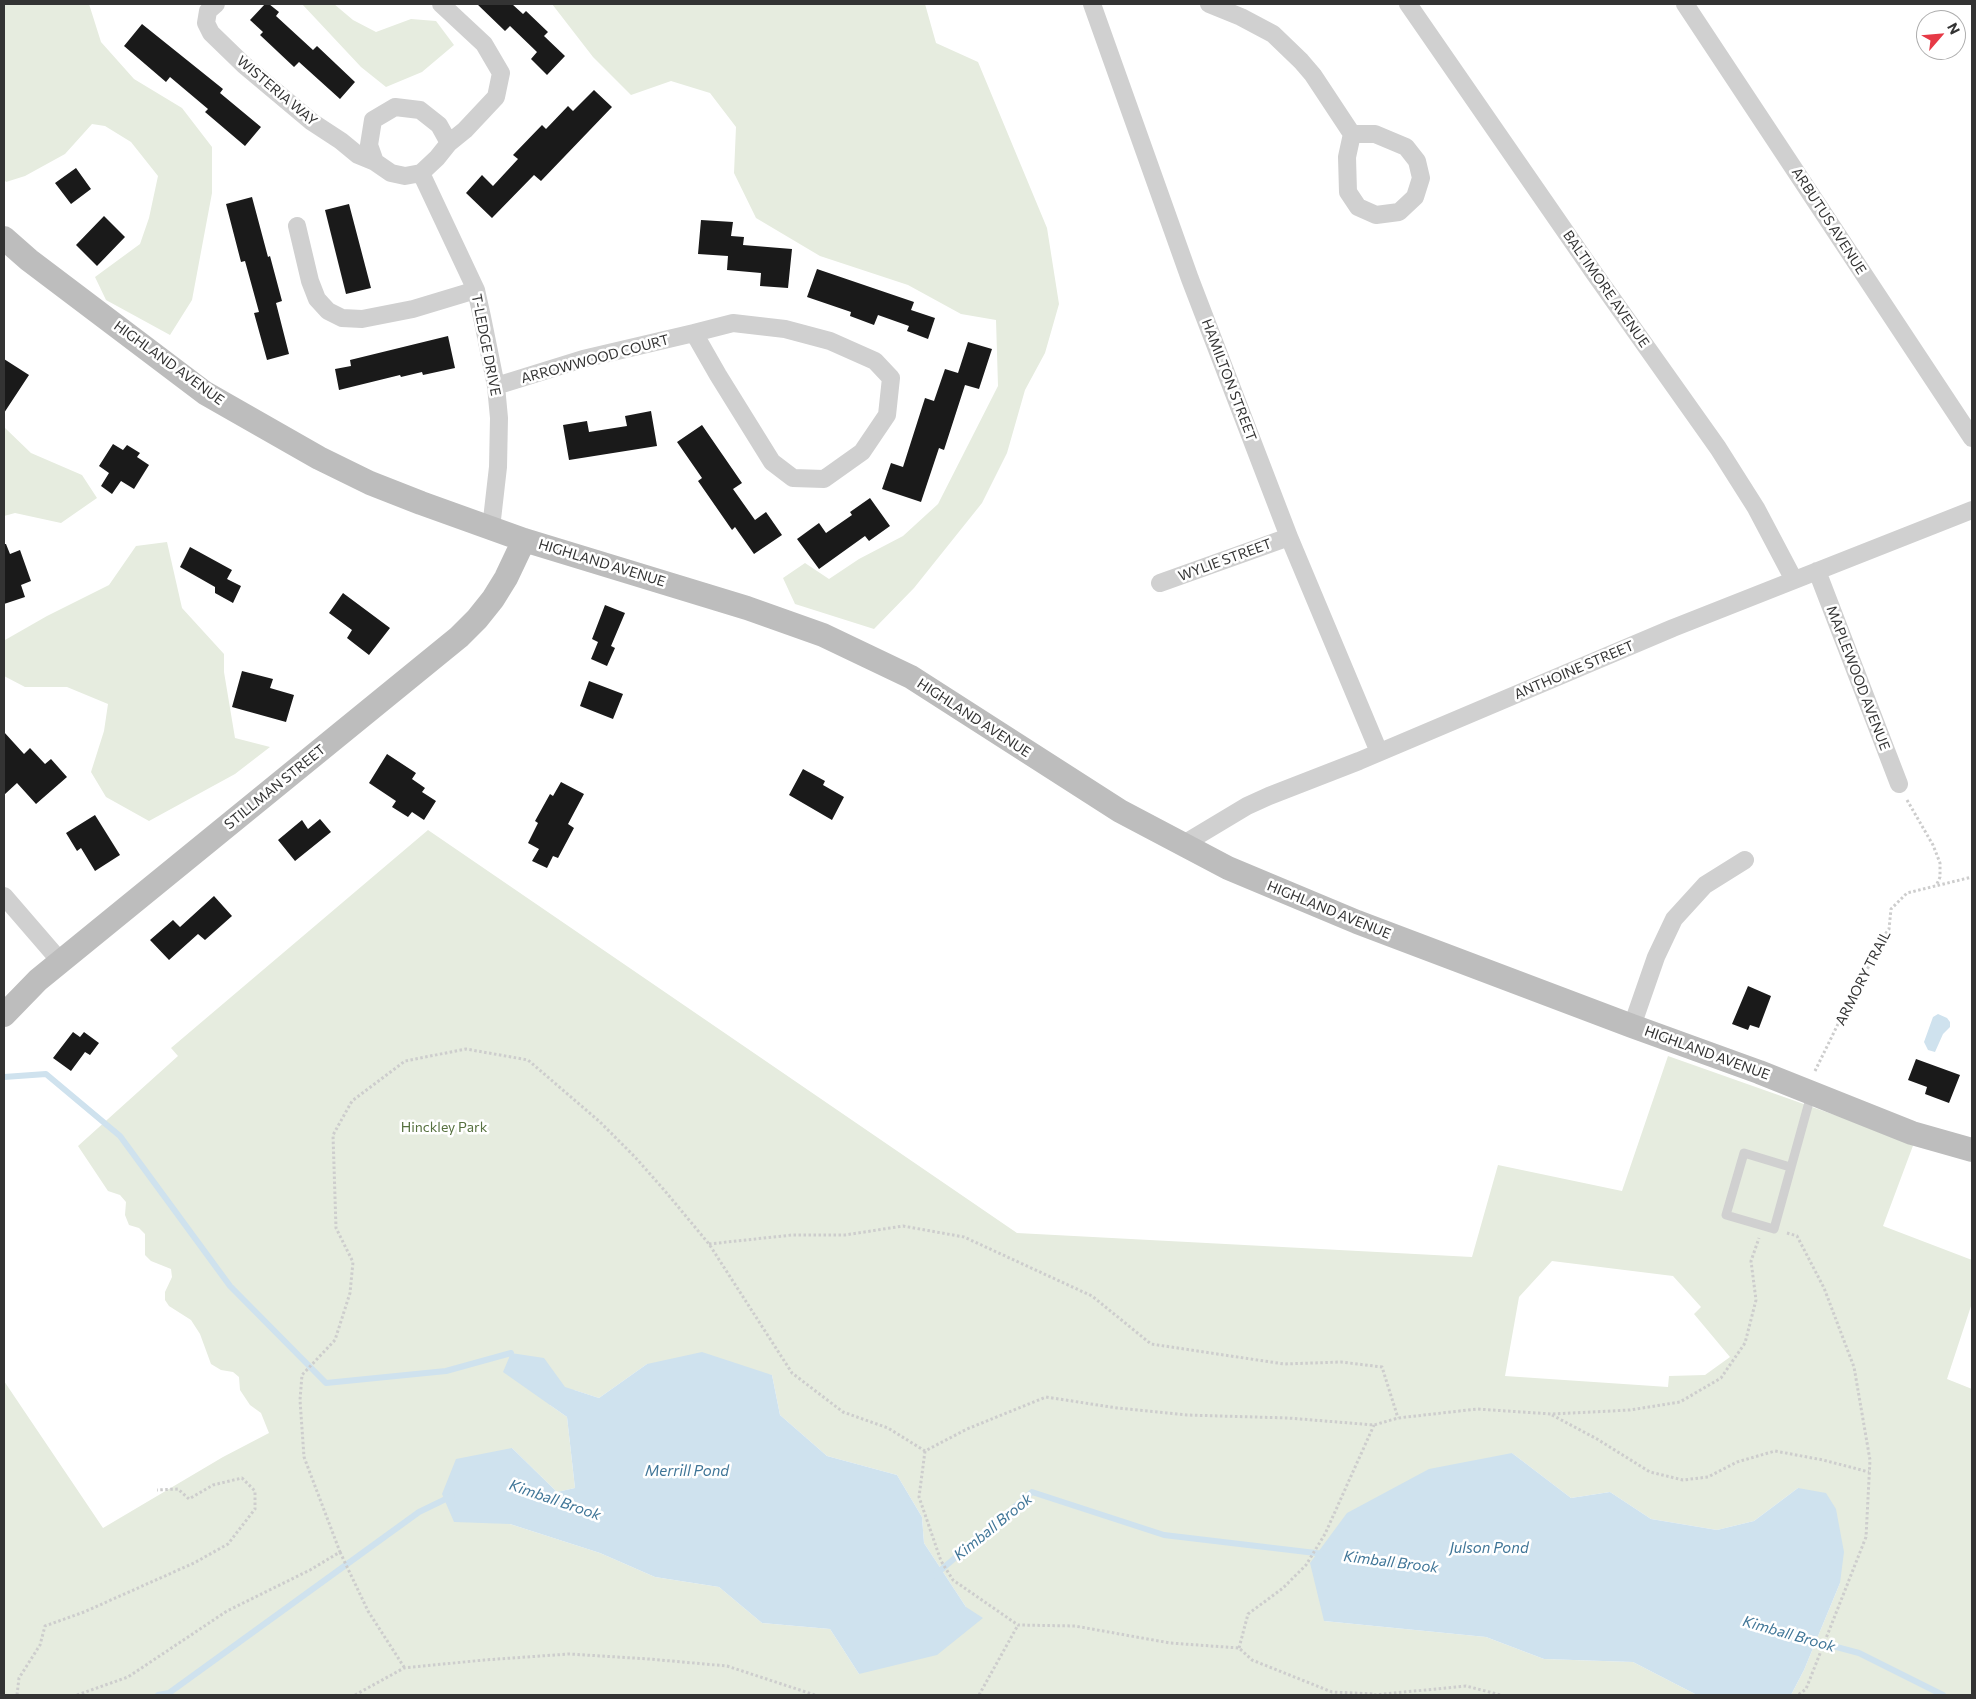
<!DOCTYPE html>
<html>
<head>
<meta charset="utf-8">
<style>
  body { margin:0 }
  #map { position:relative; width:1976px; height:1699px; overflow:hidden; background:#fff; font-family:Commissioner,sans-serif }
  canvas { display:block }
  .frame { position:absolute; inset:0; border:5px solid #333; pointer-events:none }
  .north { position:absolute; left:1916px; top:10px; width:50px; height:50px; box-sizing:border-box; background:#fff; border:1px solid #adadad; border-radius:50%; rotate:63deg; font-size:14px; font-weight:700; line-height:20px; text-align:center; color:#333 }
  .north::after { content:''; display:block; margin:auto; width:18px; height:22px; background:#e63946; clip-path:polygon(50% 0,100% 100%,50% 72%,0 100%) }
</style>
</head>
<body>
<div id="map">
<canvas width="1976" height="1699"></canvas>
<div class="frame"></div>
<div class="north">N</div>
</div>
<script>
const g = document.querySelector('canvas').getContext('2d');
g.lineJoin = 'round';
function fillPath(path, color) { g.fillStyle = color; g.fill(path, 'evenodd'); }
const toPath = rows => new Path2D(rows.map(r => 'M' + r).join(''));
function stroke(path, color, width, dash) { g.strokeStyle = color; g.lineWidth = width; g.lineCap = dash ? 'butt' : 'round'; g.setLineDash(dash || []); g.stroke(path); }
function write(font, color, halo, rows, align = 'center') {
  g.font = font + ' Commissioner,sans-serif'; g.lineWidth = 5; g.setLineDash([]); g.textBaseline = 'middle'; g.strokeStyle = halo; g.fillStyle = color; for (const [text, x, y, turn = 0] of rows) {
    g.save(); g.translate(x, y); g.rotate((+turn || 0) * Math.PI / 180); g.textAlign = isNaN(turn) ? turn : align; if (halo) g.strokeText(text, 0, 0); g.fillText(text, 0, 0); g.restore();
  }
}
fillPath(toPath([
  [4,4,89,4,101,42,134,79,182,108,212,147,212,193,192,300,170,335,106,300,95,277,140,244,149,218,158,176,131,142,105,126,92,124,65,154,25,176,6,182,4,179],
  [302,4,334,4,353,20,376,32,411,19,436,21,454,45,422,72,386,87,361,67],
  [552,4,925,4,936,43,978,62,1047,228,1059,304,1045,353,1025,390,1007,453,982,503,914,588,874,629,795,604,783,578,805,563,829,579,859,559,903,536,938,504,998,386,996,320,961,314,908,285,820,256,756,218,734,173,736,127,710,93,671,81,631,95,593,57],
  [4,427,31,453,82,475,97,498,61,523,15,513,4,516],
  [167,542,182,608,224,654,224,672,235,738,270,747,235,774,149,821,106,797,91,772,104,731,108,704,67,687,25,687,4,676,4,639,5,640,47,616,109,585,136,546],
  [428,830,1017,1233,1472,1257,1498,1165,1622,1191,1668,1056,1914,1143,1883,1226,1972,1260,1972,1303,1947,1379,1972,1389,1972,1695,1791,1695,1804,1670,1840,1583,1798,1488,1754,1521,1717,1530,1651,1519,1610,1492,1571,1498,1512,1453,1324,1621,1486,1637,1544,1659,1633,1662,1697,1695,4,1695,4,1381,103,1528,223,1457,269,1433,261,1413,250,1405,240,1390,239,1377,233,1372,221,1370,211,1364,200,1334,191,1320,169,1306,165,1300,165,1292,172,1277,171,1269,151,1261,145,1255,145,1234,139,1228,129,1225,125,1215,126,1202,120,1195,108,1191,78,1146,178,1056,171,1048],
  [1552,1261,1673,1276,1701,1307,1694,1314,1730,1357,1705,1375,1669,1376,1668,1387,1505,1376,1519,1297],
  [647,1364,772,1375,780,1415,827,1456,897,1475,922,1517,924,1543,966,1607,859,1674,830,1629,762,1623,719,1587,655,1577,600,1553,510,1524,512,1448,557,1492,575,1488,567,1417,550,1405,574,1390,599,1398]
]), '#e6ecdf');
fillPath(toPath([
  [1938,1014,1947,1018,1950,1022,1950,1027,1943,1034,1935,1052,1928,1050,1924,1042,1933,1017],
  [702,1352,772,1375,780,1415,827,1456,897,1475,922,1517,924,1543,966,1607,983,1618,937,1655,859,1674,830,1629,762,1623,719,1587,655,1577,600,1553,510,1524,454,1522,442,1494,456,1459,512,1448,557,1492,575,1488,567,1417,503,1372,511,1353,544,1358,565,1387,599,1398,647,1364],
  [1512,1453,1571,1498,1610,1492,1651,1519,1717,1530,1754,1521,1798,1488,1826,1493,1836,1509,1844,1552,1840,1583,1804,1670,1791,1695,1697,1695,1633,1662,1544,1659,1486,1637,1324,1621,1310,1563,1347,1513,1429,1469]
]), '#cfe2ee');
stroke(toPath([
  [4,1077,46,1074,120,1136,230,1286,326,1383,446,1371,511,1353],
  [935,1575,1032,1492,1164,1535,1324,1554],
  [1810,1640,1859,1653,1943,1695],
  [158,1695,169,1693,419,1512,452,1496]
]), '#cfe2ee', 6);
fillPath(toPath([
  [265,4,269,4,279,12,276,16,313,50,317,46,355,82,340,99,299,62,294,67,260,35,263,32,250,20],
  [477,4,512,4,523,14,526,11,548,32,544,36,565,56,547,75,531,59,537,52,510,26,505,31],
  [142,24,223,89,220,93,261,127,245,146,205,112,208,109,170,77,166,82,124,46],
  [594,90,612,107,541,181,534,175,492,218,466,193,482,175,493,186,518,159,513,155,542,125,546,129,568,106,573,111],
  [76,168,91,189,71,204,55,183],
  [252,197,268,257,270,256,282,301,276,303,289,354,267,360,254,313,259,312,245,261,241,262,226,204],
  [349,204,371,288,346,294,325,210],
  [104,216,125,237,97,266,76,245],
  [701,220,733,222,731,236,744,237,743,245,792,249,788,288,760,286,761,273,727,270,728,256,698,254],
  [817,269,914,302,911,310,935,318,928,339,907,331,909,326,878,315,874,325,850,316,851,312,807,297],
  [448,336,455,368,423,375,422,372,401,377,400,375,339,390,335,369,351,366,350,360],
  [968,342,992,349,979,389,965,385,944,450,939,448,921,502,882,489,891,463,903,467,925,398,934,401,945,369,958,373],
  [4,359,29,375,4,413],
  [651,411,657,446,569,460,563,425,587,421,589,432,627,426,625,416],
  [702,425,742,483,733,489,755,520,766,512,782,535,754,554,735,527,732,530,698,481,702,478,677,442],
  [113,444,123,450,127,445,140,453,137,457,149,465,134,489,121,481,112,494,101,486,109,473,99,466],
  [870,498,890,526,869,541,865,536,819,569,797,539,819,523,826,533,852,515,850,512],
  [4,544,6,544,10,554,20,550,31,581,21,585,25,597,4,604],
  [190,547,232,570,227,579,241,586,233,603,215,593,215,587,180,567],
  [343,593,390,628,369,655,347,638,352,630,329,613],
  [605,605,625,613,611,646,615,648,607,666,591,659,598,642,592,639],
  [242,671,273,679,270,688,294,695,286,722,232,707],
  [589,681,623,694,613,719,580,706],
  [4,732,24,754,30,748,45,764,51,759,67,777,36,804,17,783,4,795],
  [387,754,416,773,412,779,425,788,422,792,436,801,424,820,412,812,408,817,392,807,396,801,369,783],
  [803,769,825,781,823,785,844,797,832,820,789,795],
  [561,782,584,794,568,824,574,828,558,858,553,856,547,868,532,861,539,849,528,843,538,823,535,821,550,794,553,796],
  [95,815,120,855,95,871,81,848,77,851,66,833],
  [320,819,331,832,295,861,278,840,302,820,308,829],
  [214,896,232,916,205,940,198,934,169,960,150,940,173,920,180,927],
  [1748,986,1771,996,1759,1028,1750,1025,1748,1030,1732,1024],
  [73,1032,80,1037,84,1032,99,1043,90,1055,85,1052,71,1071,53,1058],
  [1916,1059,1960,1075,1949,1103,1925,1094,1927,1087,1908,1080]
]), '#1a1a1a');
stroke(toPath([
  [1907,800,1933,845,1940,863,1940,877,1936,886],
  [1815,1071,1859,981,1872,962,1878,944,1889,929,1891,909,1907,893,1972,877],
  [1787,1233,1797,1236,1824,1288,1854,1367,1870,1460,1866,1537,1806,1689,1798,1695],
  [709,1244,792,1235,845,1235,903,1226,964,1237,1092,1296,1151,1344,1284,1364,1341,1362,1382,1367,1398,1418],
  [1552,1415,1597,1439,1650,1472,1683,1480,1708,1477,1737,1462,1775,1451,1823,1460,1869,1472],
  [925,1451,919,1497,941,1561,953,1580,1018,1625,1075,1626,1170,1643,1239,1648,1252,1660,1332,1692,1374,1694],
  [340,1552,368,1611,404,1667],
  [1239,1648,1248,1614,1283,1588,1306,1565,1325,1534,1374,1425],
  [17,1695,19,1678,40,1645,45,1626,84,1612,194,1563,228,1544,255,1509,255,1491,242,1478,213,1485,189,1499,178,1489,157,1490],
  [77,1695,128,1677,227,1611,310,1570,340,1552,304,1457,300,1400,302,1375,335,1340,350,1293,353,1262,336,1228,333,1135,352,1101,405,1061,466,1049,528,1060,600,1122,635,1157,665,1191,709,1244,792,1373,843,1412,888,1428,925,1451,967,1429,1046,1397,1117,1408,1187,1415,1288,1418,1374,1425,1398,1418,1477,1409,1552,1414,1630,1410,1680,1402,1721,1378,1745,1343,1756,1300,1751,1261,1759,1238],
  [355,1695,404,1668,484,1660,569,1654,649,1659,727,1666,815,1695],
  [979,1695,1018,1625],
  [1374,1695,1466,1686,1501,1695]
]), '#cdcdcd', 3, [2.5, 2.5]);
stroke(toPath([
  [1790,1167,1744,1153,1726,1215,1774,1229,1811,1095]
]), '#d0d0d0', 9);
stroke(toPath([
  [216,4,208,11,206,23,211,33,244,65,312,122,341,141,358,155,375,162,391,173,405,176,421,173,437,158,449,143,439,125,420,110,395,107,373,120,369,145,375,162],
  [441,4,484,44,501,73,496,97,465,130,449,143],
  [1092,4,1190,279,1289,537,1379,752],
  [1209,4,1241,17,1273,34,1301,61,1313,75,1352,134],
  [1408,4,1594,273,1718,448,1756,508,1794,580],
  [1685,4,1972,438],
  [1352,134,1375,134,1406,147,1417,161,1421,178,1415,197,1399,212,1376,215,1358,207,1348,192,1347,157,1352,134],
  [421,173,476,290,482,317,496,386,499,418,498,467,491,528],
  [297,226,310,281,317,299,328,311,342,318,362,319,413,309,476,290],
  [496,386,583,359,694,333,718,375,772,462,793,478,824,479,862,452,887,415,891,378,875,361,830,341,785,329,733,323,694,333],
  [1817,571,1899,784],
  [1160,583,1289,537],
  [1182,845,1247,806,1269,796,1359,761,1673,628,1972,510],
  [4,896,61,962],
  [1632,1026,1656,957,1674,919,1705,885,1745,860]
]), '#d0d0d0', 18);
stroke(toPath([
  [4,238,29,260,205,393,319,458,370,483,421,503,524,540,747,608,823,635,911,677,1120,811,1228,868,1357,922,1632,1026,1759,1072,1912,1133,1972,1150],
  [4,1015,38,980,459,637,477,619,493,599,506,578,524,540]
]), '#bdbdbd', 24);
write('14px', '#333', '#fff', [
  ["WISTERIA WAY",277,91,40],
  ["ARBUTUS AVENUE",1829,221,57],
  ["BALTIMORE AVENUE",1606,289,55],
  ["T-LEDGE DRIVE",486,345,79],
  ["ARROWWOOD COURT",595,359,-15],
  ["HIGHLAND AVENUE",169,363,36],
  ["HAMILTON STREET",1229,380,69],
  ["WYLIE STREET",1225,560,-20],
  ["HIGHLAND AVENUE",602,563,17],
  ["ANTHOINE STREET",1574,670,-23],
  ["MAPLEWOOD AVENUE",1858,678,69],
  ["HIGHLAND AVENUE",974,718,33],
  ["STILLMAN STREET",275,787,-39],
  ["HIGHLAND AVENUE",1329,910,22],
  ["ARMORY TRAIL",1863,978,-63],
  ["HIGHLAND AVENUE",1707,1053,20]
]);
write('14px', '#56703f', '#fff', [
  ["Hinckley Park",444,1127]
]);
write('italic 15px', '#3f7597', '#fff', [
  ["Merrill Pond",687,1471],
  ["Kimball Brook",555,1500,19],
  ["Kimball Brook",993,1527,-39],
  ["Julson Pond",1489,1548],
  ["Kimball Brook",1391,1562,7],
  ["Kimball Brook",1789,1634,16]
]);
</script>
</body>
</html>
